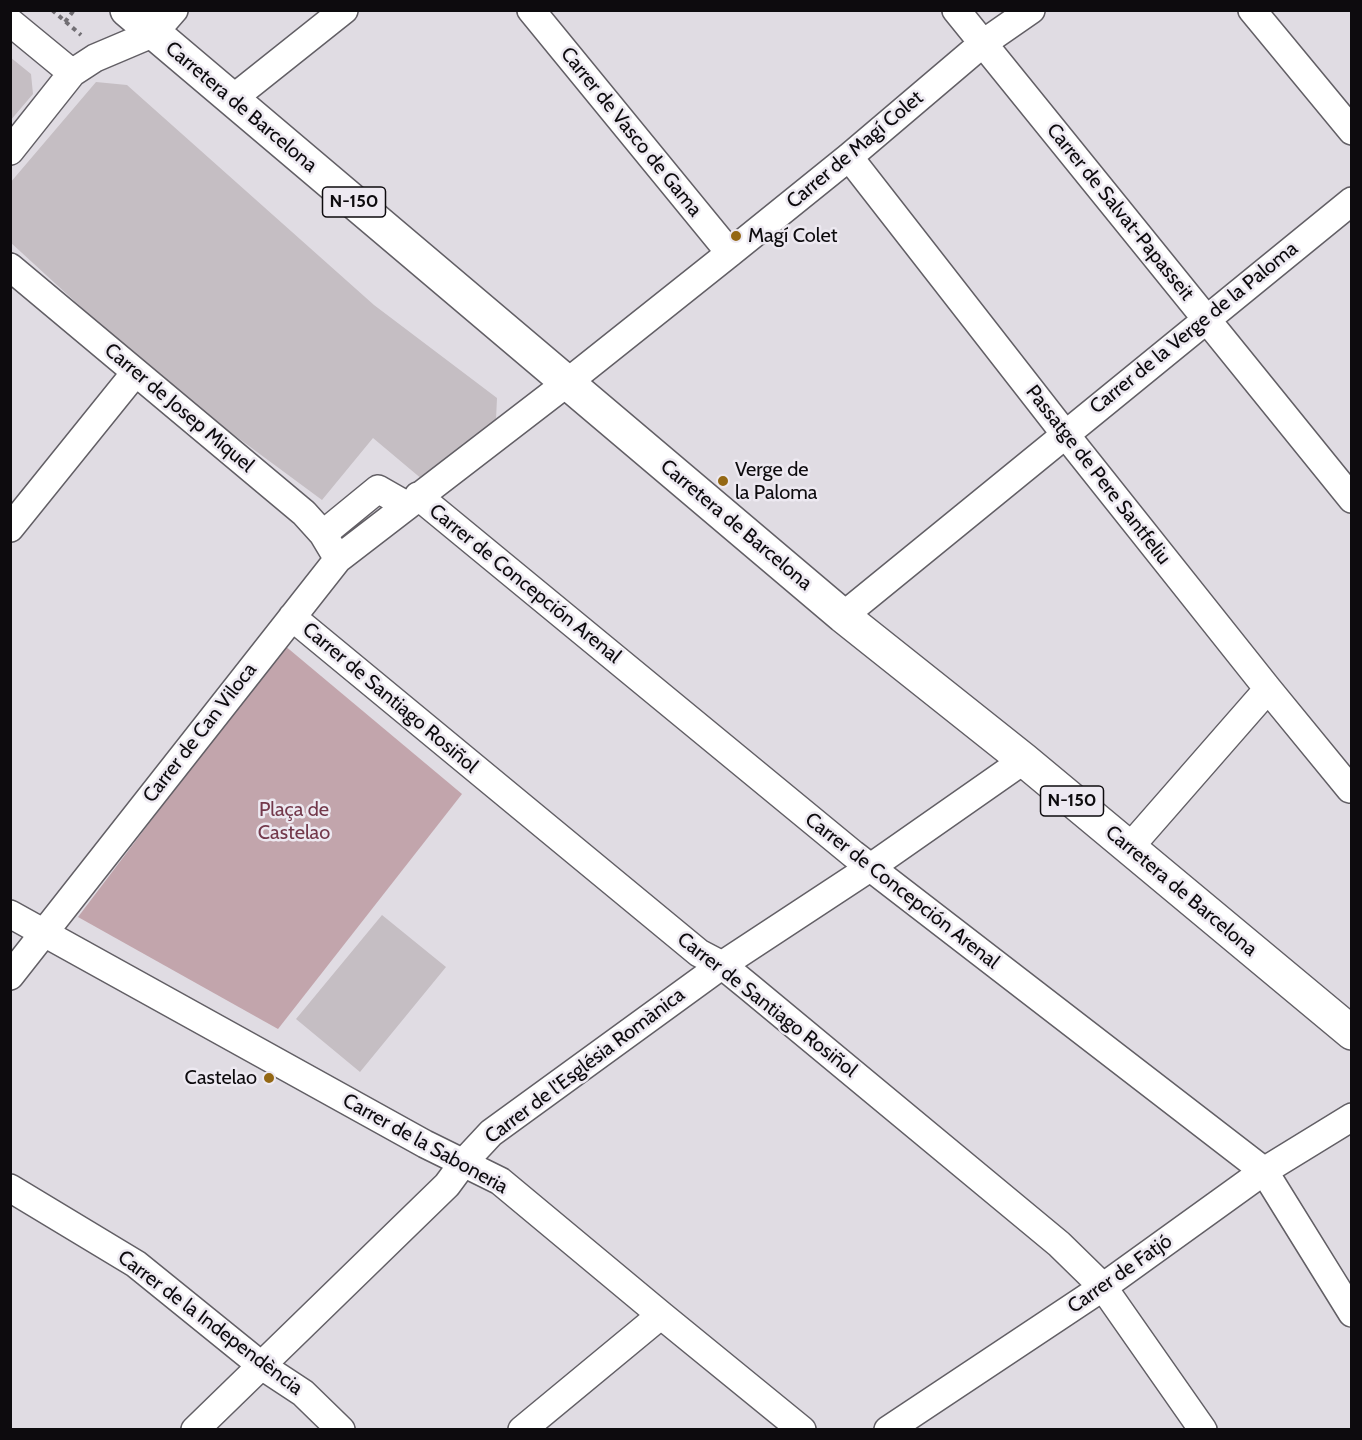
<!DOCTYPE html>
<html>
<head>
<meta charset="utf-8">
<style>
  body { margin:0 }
  #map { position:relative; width:1362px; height:1440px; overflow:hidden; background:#e0dce3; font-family:Cabin,sans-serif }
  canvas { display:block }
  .frame { position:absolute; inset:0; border:12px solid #0d0b0e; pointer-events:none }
</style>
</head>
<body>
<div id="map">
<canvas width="1362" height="1440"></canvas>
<div class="frame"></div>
</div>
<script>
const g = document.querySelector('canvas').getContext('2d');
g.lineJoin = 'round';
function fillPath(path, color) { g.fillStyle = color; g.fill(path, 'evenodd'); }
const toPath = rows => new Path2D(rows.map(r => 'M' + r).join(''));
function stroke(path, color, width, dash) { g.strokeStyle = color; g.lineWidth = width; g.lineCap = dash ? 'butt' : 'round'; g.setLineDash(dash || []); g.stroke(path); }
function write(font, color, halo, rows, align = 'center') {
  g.font = font + ' Cabin,sans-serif'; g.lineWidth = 5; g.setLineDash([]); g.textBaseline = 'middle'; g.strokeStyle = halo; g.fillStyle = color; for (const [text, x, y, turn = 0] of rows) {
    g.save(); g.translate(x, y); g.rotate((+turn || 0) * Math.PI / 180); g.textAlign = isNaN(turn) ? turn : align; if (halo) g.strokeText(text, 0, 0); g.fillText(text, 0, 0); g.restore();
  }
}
fillPath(toPath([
  [284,645,462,794,278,1029,78,917]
]), '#c2a5ac');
fillPath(toPath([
  [10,57,31,74,33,94,10,121],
  [96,82,127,85,374,305,497,398,496,420,423,480,373,438,322,500,165,384,10,242,10,183],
  [382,915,446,967,360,1072,296,1019]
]), '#c5bec3');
const minor = toPath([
  [531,10,730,253],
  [956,10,1352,499],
  [1252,10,1352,131],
  [10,22,72,73],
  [231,100,344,10],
  [10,151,72,73,95,58,154,33,174,10],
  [849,157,1065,434,1268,689,1350,789],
  [10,267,304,513,323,534,338,559],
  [418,496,853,854,1264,1171,1352,1313],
  [10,528,135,373],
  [323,534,378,489,406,505],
  [843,616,1352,201],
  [292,617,699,953,722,965,749,987,1059,1244,1103,1287,1203,1430],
  [1129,848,1268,689],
  [10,914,425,1144,500,1181,661,1315,802,1430],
  [10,976,338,559,568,382,730,253,849,157,982,44,1031,10],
  [10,1188,136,1264,262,1366,303,1393,341,1430],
  [195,1430,447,1185,464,1162,491,1133,722,965,871,867,1024,760],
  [522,1430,661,1315],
  [888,1430,1103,1287,1264,1171,1352,1117]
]);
const primary = toPath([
  [127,10,843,616,1024,760,1352,1033]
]);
stroke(minor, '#625f65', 30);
stroke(primary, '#625f65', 36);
stroke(toPath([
  [52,10,81,35],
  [65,22,74,10]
]), '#726f74', 4, [4.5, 4.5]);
stroke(minor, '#fff', 27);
stroke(primary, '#fff', 33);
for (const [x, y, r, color] of [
  [736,236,6,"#946814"],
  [723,481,6,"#946814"],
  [269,1078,6,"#946814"]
]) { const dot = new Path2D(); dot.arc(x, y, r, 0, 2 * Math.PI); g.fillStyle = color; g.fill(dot); stroke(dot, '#ede9f1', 2); }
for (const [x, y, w] of [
  [354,202,63],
  [1072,801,63]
]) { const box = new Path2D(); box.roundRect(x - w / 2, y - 15, w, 30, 4.5); g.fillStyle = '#ede9f1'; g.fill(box); stroke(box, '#0d0b0e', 1.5); }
write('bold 18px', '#0d0b0e', null, [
  ["N-150",354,202],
  ["N-150",1072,801]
]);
write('20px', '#0d0b0e', '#ede9f1', [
  ["Carretera de Barcelona",241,107,40],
  ["Carrer de Vasco de Gama",631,132,51],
  ["Carrer de Magí Colet",855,150,-40],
  ["Carrer de Salvat-Papasseit",1120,212,51],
  ["Carrer de la Verge de la Paloma",1194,328,-39],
  ["Carrer de Josep Miquel",179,408,40],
  ["Passatge de Pere Santfeliu",1098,475,52],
  ["Carretera de Barcelona",736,525,40],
  ["Carrer de Concepción Arenal",525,584,39],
  ["Carrer de Santiago Rosiñol",390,698,40],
  ["Carrer de Can Viloca",200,733,-52],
  ["Carrer de Concepción Arenal",902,891,38],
  ["Carretera de Barcelona",1181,891,40],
  ["Carrer de Santiago Rosiñol",767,1005,38],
  ["Carrer de l'Església Romànica",585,1066,-37],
  ["Carrer de la Saboneria",425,1144,29],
  ["Carrer de Fatjó",1120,1274,-35],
  ["Carrer de la Independència",210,1323,37]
]);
write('20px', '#0d0b0e', '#ede9f1', [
  ["Magí Colet",748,236],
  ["Verge de",735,470],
  ["la Paloma",735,493],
  ["Castelao",257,1078,"right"]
], 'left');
write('20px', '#73394b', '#ede9f1', [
  ["Plaça de",294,810],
  ["Castelao",294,833]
]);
</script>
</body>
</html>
